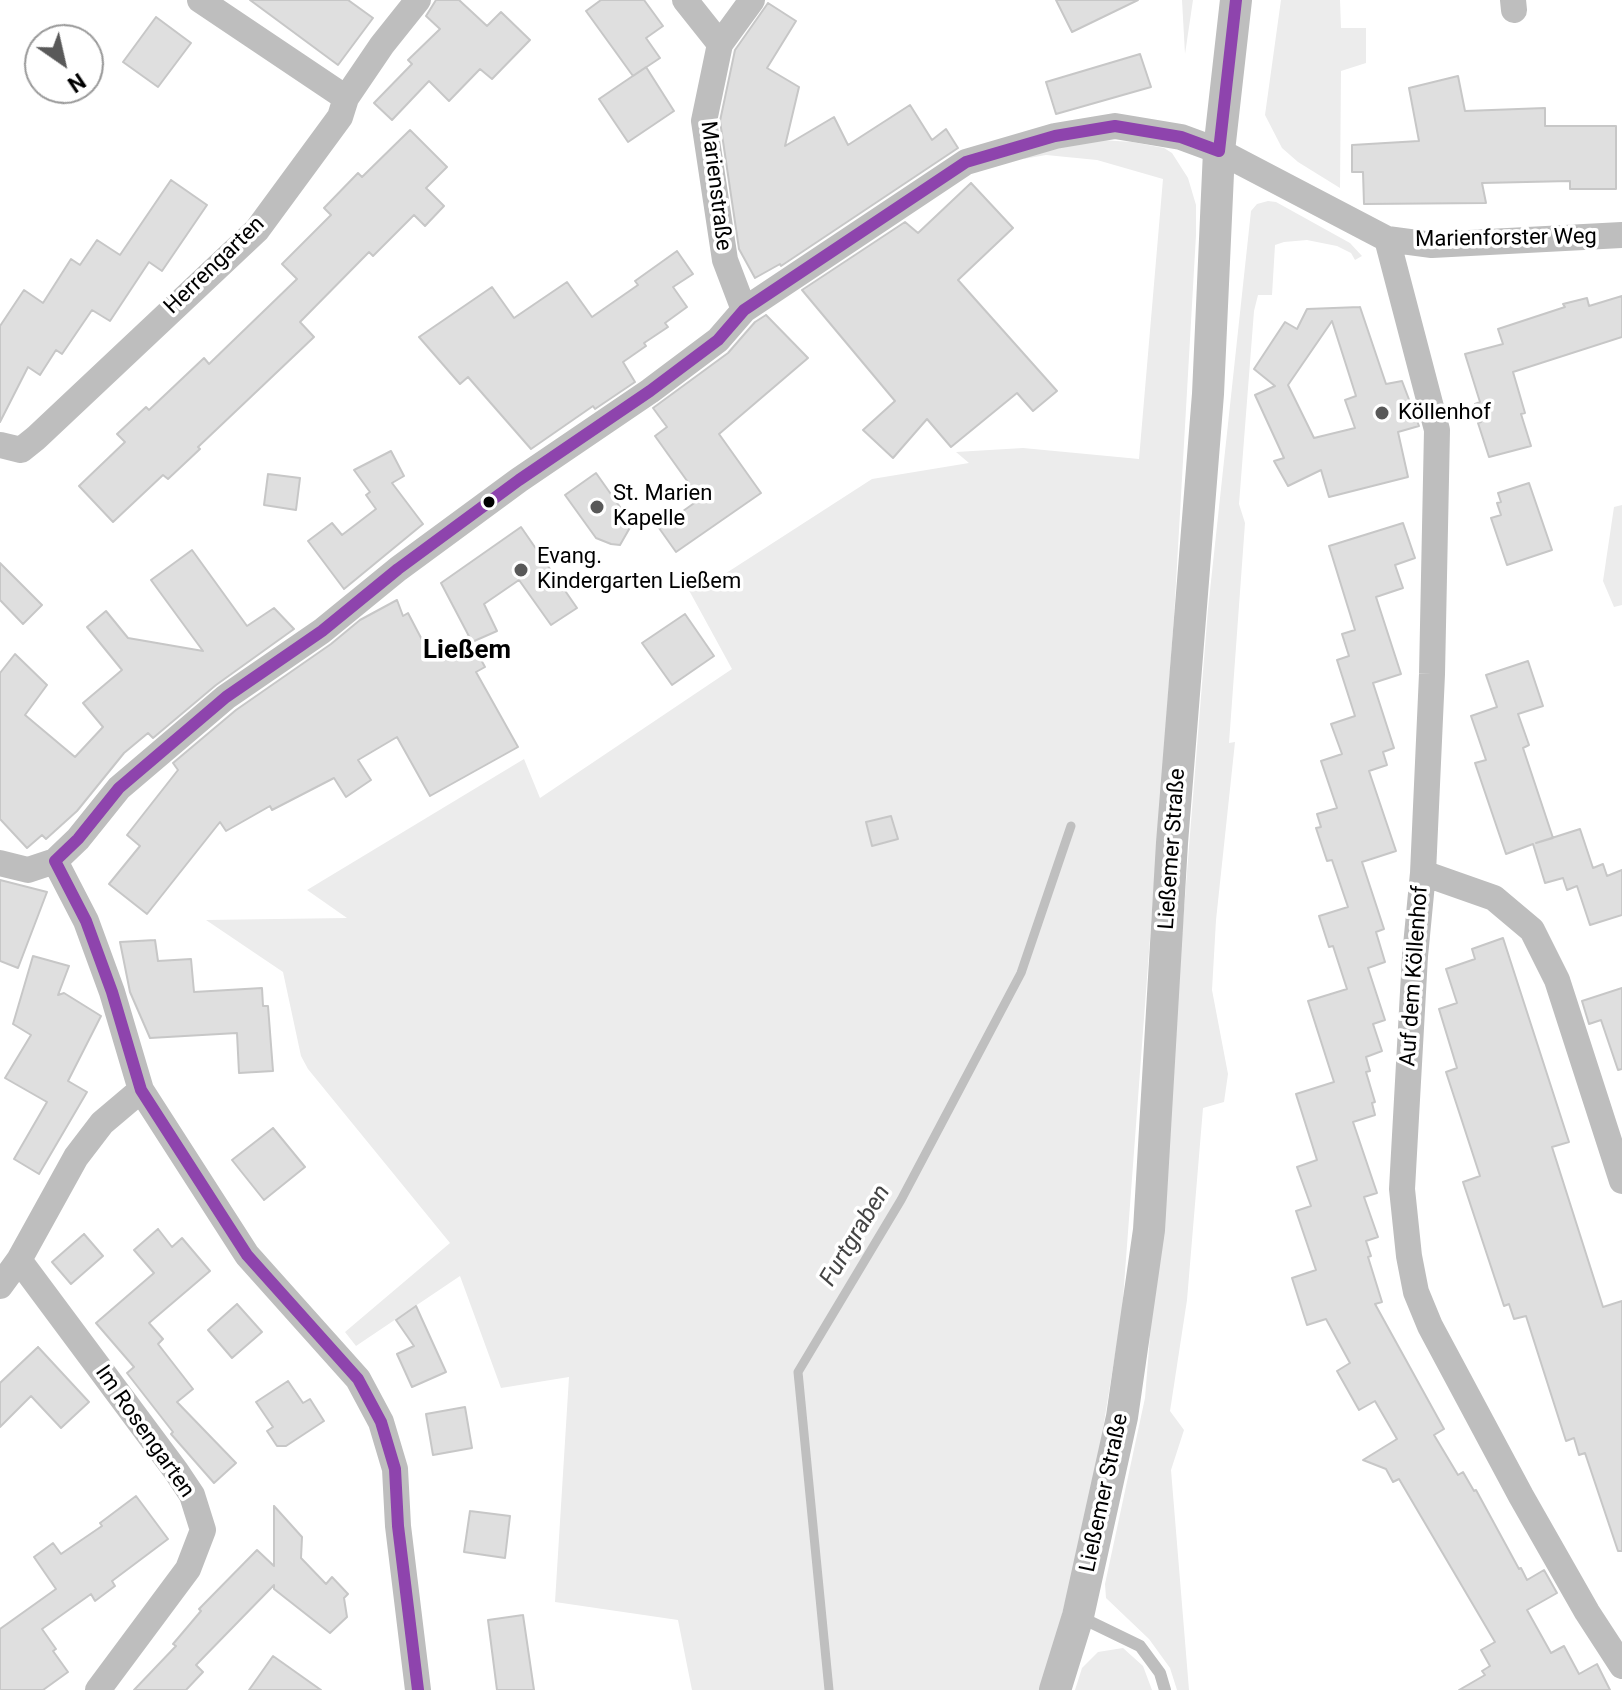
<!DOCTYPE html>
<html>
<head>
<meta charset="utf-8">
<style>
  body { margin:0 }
  #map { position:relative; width:1622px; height:1690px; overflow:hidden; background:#fff; font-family:Roboto,sans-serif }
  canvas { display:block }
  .north { position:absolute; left:24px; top:24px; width:80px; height:80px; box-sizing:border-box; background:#fff; border:2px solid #999; border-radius:50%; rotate:146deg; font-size:22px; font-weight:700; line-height:32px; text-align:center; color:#000 }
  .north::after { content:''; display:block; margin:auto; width:28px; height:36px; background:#595959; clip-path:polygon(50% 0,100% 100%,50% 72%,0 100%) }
</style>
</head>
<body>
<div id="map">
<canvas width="1622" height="1690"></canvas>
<div class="north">N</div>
</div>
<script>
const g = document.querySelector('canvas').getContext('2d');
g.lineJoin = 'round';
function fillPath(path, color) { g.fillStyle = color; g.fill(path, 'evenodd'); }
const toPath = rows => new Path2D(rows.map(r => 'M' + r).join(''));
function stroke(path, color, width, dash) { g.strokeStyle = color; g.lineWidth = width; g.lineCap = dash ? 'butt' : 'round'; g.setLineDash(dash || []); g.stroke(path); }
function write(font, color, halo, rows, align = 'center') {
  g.font = font + ' Roboto,sans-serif'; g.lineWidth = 7; g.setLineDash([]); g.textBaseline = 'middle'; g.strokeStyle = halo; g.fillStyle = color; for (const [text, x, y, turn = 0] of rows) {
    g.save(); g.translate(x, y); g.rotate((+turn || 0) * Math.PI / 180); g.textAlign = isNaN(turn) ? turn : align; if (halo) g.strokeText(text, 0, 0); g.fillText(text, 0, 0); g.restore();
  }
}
fillPath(toPath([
  [1182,0,1193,0,1185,54],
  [1281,0,1340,0,1341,28,1366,28,1366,63,1341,71,1340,188,1298,162,1282,148,1265,115],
  [1102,140,1132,142,1164,148,1172,153,1188,178,1196,205,1196,235,1174,617,1122,1312,1092,1496,1053,1650,1041,1690,692,1690,678,1620,555,1602,569,1377,501,1388,460,1276,356,1346,345,1332,450,1243,308,1069,301,1056,283,972,206,920,347,918,307,890,524,759,540,798,732,669,685,583,695,575,717,579,872,479,969,463,956,452,1023,448,1139,459,1163,179,1097,160,1046,155,1023,159,1048,147],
  [1268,201,1276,202,1350,243,1362,256,1355,260,1351,253,1337,246,1307,240,1284,242,1275,245,1272,295,1258,295,1254,311,1239,504,1245,523,1229,743,1235,742,1216,920,1212,990,1228,1074,1224,1102,1203,1108,1187,1300,1170,1411,1184,1430,1171,1470,1189,1690,1177,1690,1170,1668,1149,1639,1106,1598,1105,1584,1145,1398,1208,609,1251,211,1257,204],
  [1622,505,1622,605,1614,607,1603,581,1614,507],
  [1123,1648,1143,1666,1152,1690,1075,1690,1082,1668,1098,1652]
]), '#ececec');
stroke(toPath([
  [829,1690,798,1372,901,1200,1021,973,1071,826]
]), '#bfbfbf', 9);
const building = toPath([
  [250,0,348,0,373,18,338,65,250,0],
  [436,0,459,0,487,26,501,12,530,40,492,79,480,69,449,101,429,81,392,120,374,103,412,64,408,60,440,29,426,16,436,0],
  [601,0,644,0,663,26,646,38,660,58,633,76,586,11,601,0],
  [1056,0,1138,0,1072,32,1056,0],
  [768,3,796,21,767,68,799,87,785,146,834,117,848,145,910,105,932,140,946,129,958,148,781,266,780,264,755,278,739,249,720,121,735,50,768,3],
  [156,17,191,43,158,87,123,62,156,17],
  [1140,54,1151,87,1056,114,1046,82,1140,54],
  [646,67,674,111,628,142,599,99,646,67],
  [1458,76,1465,111,1545,108,1545,126,1616,126,1616,189,1570,189,1570,181,1482,183,1486,203,1364,204,1363,172,1352,172,1352,145,1419,141,1409,88,1458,76],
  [410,130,447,167,426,188,444,206,425,226,414,215,373,256,369,252,300,322,314,337,198,447,200,449,168,479,163,475,113,522,79,486,125,442,117,434,146,407,149,410,204,358,209,364,297,279,282,264,331,215,324,208,358,173,362,177,410,130],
  [171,180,207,205,162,271,149,262,110,321,92,310,62,354,56,350,40,375,28,367,0,422,0,326,24,290,43,303,71,259,80,265,97,240,120,255,171,180],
  [971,183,1013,228,958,280,1057,391,1033,411,1017,393,951,447,927,419,893,458,863,430,895,401,802,290,905,222,918,233,971,183],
  [677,251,693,274,673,287,687,307,665,323,668,327,644,343,646,346,623,362,635,382,595,409,593,406,531,449,468,377,460,384,419,337,492,287,514,318,567,282,592,317,638,285,635,281,677,251],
  [1622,296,1622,337,1513,372,1525,413,1521,414,1531,446,1489,457,1478,423,1481,422,1475,404,1480,402,1465,354,1503,344,1498,329,1565,307,1563,304,1587,298,1589,306,1622,296],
  [1360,307,1386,384,1402,381,1419,426,1398,432,1408,477,1329,497,1321,470,1288,486,1274,461,1284,458,1255,395,1275,386,1254,369,1285,322,1297,329,1307,309,1360,307],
  [1332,321,1356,396,1345,400,1355,428,1314,438,1288,385,1332,321],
  [766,315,808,358,719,434,761,493,676,552,659,528,700,499,655,436,667,427,653,408,728,353,755,322,766,315],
  [391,451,404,476,392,483,423,524,344,589,308,541,332,523,342,535,376,509,366,495,370,492,354,470,391,451],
  [596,473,632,524,620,545,611,544,596,538,565,495,596,473],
  [268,474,300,478,296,510,264,505,268,474],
  [1529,483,1552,550,1507,565,1491,518,1501,515,1497,503,1501,502,1498,493,1529,483],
  [1403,523,1415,558,1395,565,1403,588,1376,597,1401,674,1373,683,1394,748,1383,752,1387,765,1369,771,1396,851,1362,862,1384,929,1376,932,1385,962,1368,968,1385,1020,1373,1024,1382,1051,1366,1057,1370,1071,1366,1072,1375,1102,1372,1103,1375,1115,1353,1122,1377,1193,1364,1197,1378,1237,1366,1241,1371,1256,1368,1257,1382,1302,1375,1304,1444,1429,1434,1435,1458,1475,1463,1472,1474,1491,1476,1490,1519,1569,1521,1568,1527,1580,1544,1570,1557,1593,1527,1610,1551,1653,1564,1646,1579,1674,1597,1664,1610,1690,1459,1690,1485,1675,1482,1671,1490,1666,1481,1650,1495,1642,1399,1479,1393,1482,1386,1469,1363,1460,1397,1439,1375,1401,1359,1410,1337,1371,1350,1363,1326,1319,1307,1325,1292,1278,1316,1270,1296,1211,1311,1206,1297,1167,1317,1160,1296,1094,1334,1082,1308,1001,1347,989,1333,946,1329,947,1319,916,1348,907,1332,860,1327,861,1316,828,1321,827,1317,814,1337,808,1321,761,1342,754,1331,724,1355,716,1337,660,1349,656,1342,634,1355,630,1329,546,1403,523],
  [521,527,577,608,551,625,519,580,484,604,497,631,472,642,441,583,521,527],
  [192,550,247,626,274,608,294,629,216,685,153,738,148,733,124,753,77,811,46,839,42,835,27,848,0,819,0,673,15,654,47,685,25,715,75,757,103,727,83,703,122,670,87,627,106,611,128,638,203,651,151,580,192,550],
  [0,563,42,605,23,624,0,600,0,563],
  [397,600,403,616,408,613,431,657,468,636,485,667,476,672,518,747,430,796,397,737,358,760,371,780,346,797,334,778,272,810,270,806,226,831,220,822,147,914,109,884,140,846,127,835,178,770,173,763,236,710,331,644,360,620,397,600],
  [685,614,714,656,672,685,642,643,685,614],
  [1528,661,1543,706,1518,714,1529,745,1523,748,1553,838,1536,843,1580,829,1593,868,1603,864,1607,876,1622,870,1622,915,1590,925,1577,886,1567,890,1563,878,1545,883,1533,844,1506,854,1475,763,1486,760,1471,716,1497,707,1486,675,1528,661],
  [891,816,898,839,872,846,866,822,891,816],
  [0,880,47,892,18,968,0,961,0,880],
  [1503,938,1569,1142,1552,1147,1603,1307,1622,1301,1622,1551,1618,1551,1585,1453,1579,1455,1574,1438,1566,1441,1526,1316,1514,1319,1509,1304,1504,1306,1463,1182,1480,1176,1446,1072,1457,1068,1439,1009,1457,1003,1446,969,1475,959,1472,949,1503,938],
  [155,940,158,961,191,959,194,992,262,988,263,1006,268,1006,273,1071,239,1073,237,1033,150,1038,130,992,120,942,155,940],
  [33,956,69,966,58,995,64,993,101,1016,68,1081,87,1092,39,1174,14,1159,47,1102,5,1078,31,1035,13,1024,33,956],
  [1622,988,1622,1069,1618,1070,1601,1020,1589,1024,1582,1001,1622,988],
  [273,1128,305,1167,264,1200,232,1160,273,1128],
  [158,1229,172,1247,182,1238,210,1271,149,1323,163,1339,158,1344,193,1389,177,1402,236,1463,214,1483,171,1434,173,1432,127,1373,134,1367,96,1323,154,1273,134,1250,158,1229],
  [84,1234,103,1256,71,1284,52,1262,84,1234],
  [237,1304,262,1332,232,1358,208,1330,237,1304],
  [416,1306,446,1372,412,1387,397,1354,414,1346,396,1320,416,1306],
  [38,1347,89,1402,61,1428,31,1396,0,1427,0,1383,38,1347],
  [288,1381,303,1403,310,1399,324,1421,286,1446,277,1446,267,1431,273,1427,256,1402,288,1381],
  [465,1407,472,1448,433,1455,426,1414,465,1407],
  [136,1496,168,1539,112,1581,115,1586,95,1601,91,1594,42,1629,56,1649,53,1651,68,1672,43,1690,0,1690,0,1629,56,1589,34,1557,53,1543,61,1554,102,1526,100,1523,136,1496],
  [274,1506,302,1537,301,1558,326,1584,332,1577,348,1594,344,1598,347,1617,330,1633,274,1589,274,1585,196,1665,203,1672,186,1690,134,1690,176,1646,173,1644,201,1611,199,1609,257,1550,274,1566,274,1506],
  [470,1511,510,1516,505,1558,464,1552,470,1511],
  [523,1615,534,1690,497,1690,488,1620,523,1615],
  [273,1656,321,1690,249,1690,273,1656]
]);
fillPath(building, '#dfdfdf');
stroke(building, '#c7c7c7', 2);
stroke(toPath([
  [1078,1616,1140,1646,1160,1673,1165,1690]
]), '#bebebe', 12);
stroke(toPath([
  [200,0,346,98],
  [685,0,720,44],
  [1513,0,1514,10],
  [1387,239,1437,430,1432,674,1423,873,1415,956,1402,1189,1409,1256,1416,1292,1430,1326,1521,1496,1587,1612,1622,1666],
  [744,310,725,260,704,121,720,44,752,0],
  [0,445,21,450,36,438,257,230,340,117,346,98,382,45,418,0],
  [55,861,86,921,112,992,141,1090,247,1255,358,1379,381,1422,395,1469,398,1526,418,1690],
  [0,863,28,870,55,861,78,839,119,788,226,697,322,631,398,569,519,480,650,391,718,340,744,310,966,162,1055,136,1115,126,1181,137,1219,151,1387,239,1432,245,1622,235],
  [1423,873,1494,898,1532,930,1557,980,1622,1181],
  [19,1260,176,1471,192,1495,203,1530,188,1569,98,1690],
  [0,1286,19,1260,76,1157,102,1123,141,1090]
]), '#bebebe', 26);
stroke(toPath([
  [1055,1690,1078,1616,1122,1417,1149,1230,1172,843,1208,394,1219,151,1236,0]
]), '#bebebe', 32);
stroke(toPath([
  [1219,151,1236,0],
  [55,861,78,839,119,788,226,697,322,631,398,569,519,480,650,391,718,340,744,310,966,162,1055,136,1115,126,1181,137,1219,151],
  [55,861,86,921,112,992,141,1090,247,1255,358,1379,381,1422,395,1469,398,1526,418,1690]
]), '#8e44ad', 12);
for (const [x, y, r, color] of [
  [1382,413,8,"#595959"],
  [489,502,7,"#000"],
  [597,507,8,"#595959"],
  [521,570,8,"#595959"]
]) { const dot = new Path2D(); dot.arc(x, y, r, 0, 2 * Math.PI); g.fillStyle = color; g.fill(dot); stroke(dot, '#fff', 3); }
write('22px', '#000', '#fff', [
  ["Marienstraße",715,186,83],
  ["Marienforster Weg",1506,239,-1],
  ["Herrengarten",215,266,-44],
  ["Ließemer Straße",1173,849,-86],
  ["Auf dem Köllenhof",1415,976,-86],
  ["Im Rosengarten",144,1432,55],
  ["Ließemer Straße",1105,1493,-78]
]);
write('22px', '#000', '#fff', [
  ["Köllenhof",1398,413],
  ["St. Marien",613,494],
  ["Kapelle",613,519],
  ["Evang.",537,557],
  ["Kindergarten Ließem",537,582]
], 'left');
write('italic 24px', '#444', '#fff', [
  ["Furtgraben",856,1236,-59]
]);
write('bold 26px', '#000', '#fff', [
  ["Ließem",467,651]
]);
</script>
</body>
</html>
